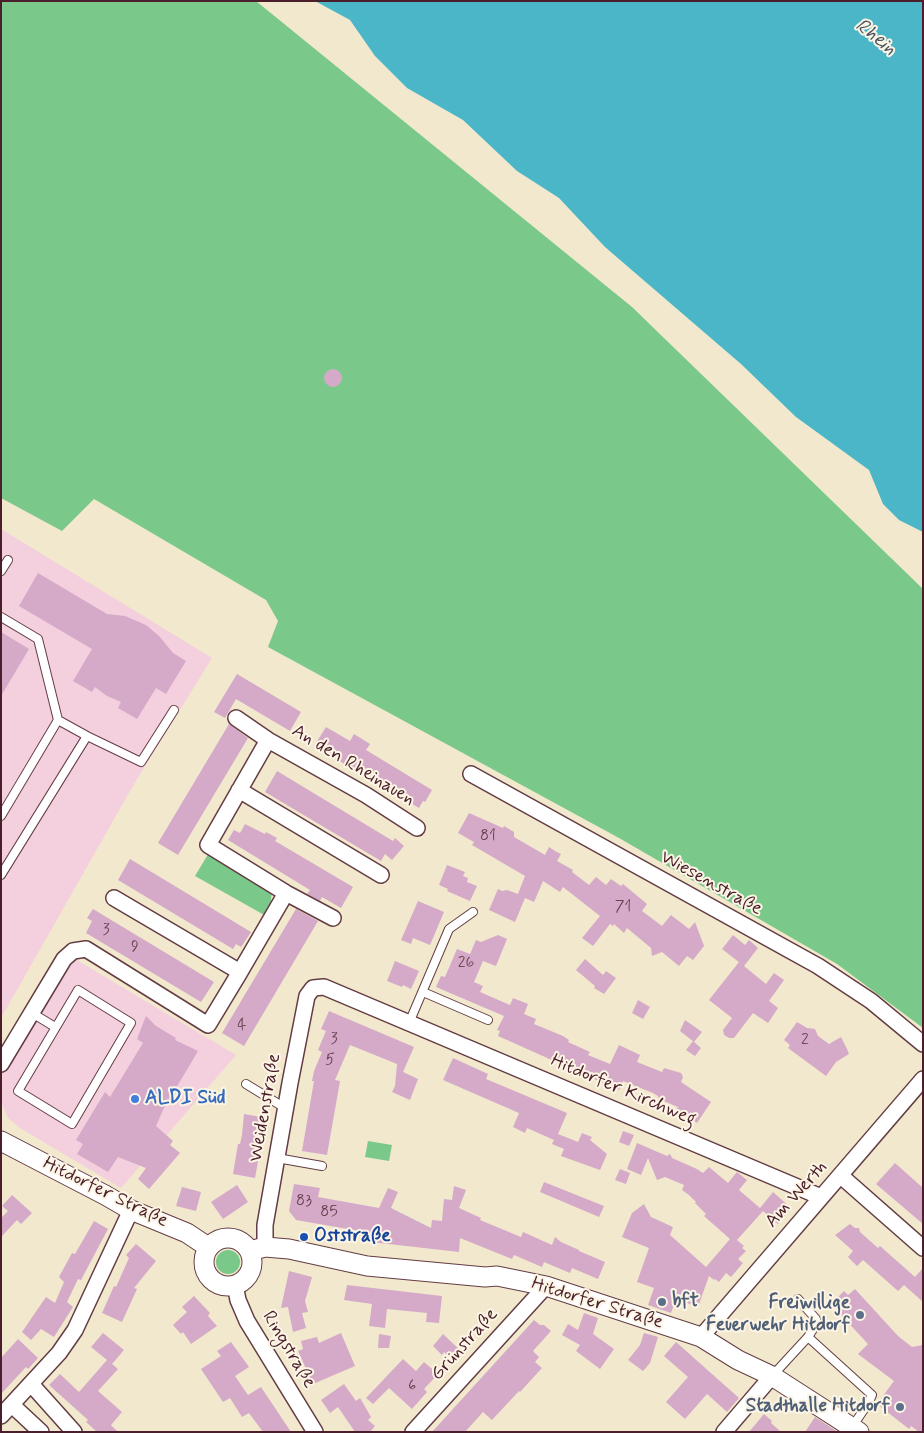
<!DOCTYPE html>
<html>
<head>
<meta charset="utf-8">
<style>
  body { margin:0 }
  #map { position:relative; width:924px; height:1433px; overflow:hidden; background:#f2e8cd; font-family:Mynerve,sans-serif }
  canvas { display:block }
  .frame { position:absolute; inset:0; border:2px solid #4a1f2b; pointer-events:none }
</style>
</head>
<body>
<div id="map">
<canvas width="924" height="1433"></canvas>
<div class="frame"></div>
</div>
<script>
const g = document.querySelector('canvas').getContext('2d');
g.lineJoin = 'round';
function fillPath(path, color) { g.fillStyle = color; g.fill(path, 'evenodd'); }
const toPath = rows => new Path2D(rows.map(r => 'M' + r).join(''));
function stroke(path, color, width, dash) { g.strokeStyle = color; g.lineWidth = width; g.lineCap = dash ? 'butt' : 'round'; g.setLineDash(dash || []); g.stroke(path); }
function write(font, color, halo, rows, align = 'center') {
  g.font = font + ' Mynerve,sans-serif'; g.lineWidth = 4; g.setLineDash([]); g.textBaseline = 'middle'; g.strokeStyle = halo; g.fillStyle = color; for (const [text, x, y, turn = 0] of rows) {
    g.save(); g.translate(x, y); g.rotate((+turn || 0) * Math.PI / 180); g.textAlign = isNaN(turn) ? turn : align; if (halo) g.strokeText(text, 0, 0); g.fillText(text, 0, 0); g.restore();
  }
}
fillPath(toPath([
  [1,529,212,658,134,784,1,1018],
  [75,959,236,1055,121,1188,20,1128,8,1118,2,1104,1,1076,68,964]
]), '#f4cfdd');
fillPath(toPath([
  [1,1,256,1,632,307,923,589,923,1028,837,964,619,838,268,647,278,621,266,600,94,499,62,531,1,498],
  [210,851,272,891,270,909,266,916,195,876],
  [368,1141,392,1145,389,1161,365,1157],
  '216 1262a12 12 0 1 1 24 0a12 12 0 1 1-24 0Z'
]), '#7ac98a');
fillPath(toPath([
  [315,1,923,1,923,532,899,520,883,504,869,470,796,417,741,364,605,247,559,198,517,171,463,120,407,88,375,56,350,20]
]), '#4bb6c8');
fillPath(toPath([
  '324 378a9 9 0 1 1 18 0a9 9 0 1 1-18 0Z',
  [38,573,107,614,125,616,146,625,159,636,173,653,186,661,166,694,156,688,137,719,118,708,121,702,107,696,95,687,92,692,73,681,92,649,19,606],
  [1,632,29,649,1,696],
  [237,674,301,712,290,731,236,699,225,718,214,712],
  [229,724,248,738,178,855,158,843],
  [326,727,350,741,354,734,370,744,366,750,432,790,425,802,423,801,419,808,314,746],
  [277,771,393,841,395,838,404,846,392,860,385,854,381,861,265,792],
  [469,813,503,828,504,826,514,832,514,837,545,855,549,847,555,851,561,854,557,861,573,870,572,872,589,885,596,877,606,885,611,879,621,886,623,884,647,904,642,911,662,926,671,915,689,929,695,922,704,946,693,960,687,956,679,966,662,952,652,956,651,948,627,928,624,933,614,924,613,926,610,924,593,946,582,938,600,916,563,887,560,892,543,881,534,902,525,898,515,922,489,910,498,889,502,891,507,890,518,894,525,876,472,845,474,842,458,833],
  [245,824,265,834,266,832,277,838,275,841,353,887,341,908,322,897,320,901,307,894,310,890,228,840,234,830,240,833],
  [130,859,251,932,241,947,236,944,233,949,118,880],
  [447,865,465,872,463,876,468,878,467,882,477,886,470,901,447,891,448,889,439,885],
  [418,901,444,912,430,945,413,938,411,944,401,940],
  [93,909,214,982,201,1002,86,933,92,921,87,918],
  [296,909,318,921,244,1046,222,1033],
  [498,935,507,939,496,966,483,961,474,982,483,986,480,992,510,1005,513,998,528,1004,524,1014,536,1019,534,1024,563,1036,569,1040,568,1042,590,1052,588,1055,610,1064,619,1045,640,1055,637,1062,662,1072,664,1068,681,1073,683,1077,681,1082,711,1102,697,1123,677,1109,678,1107,659,1099,658,1096,653,1093,623,1081,619,1090,498,1036,500,1031,497,1030,504,1016,436,987,441,976,445,977,457,949,470,954,476,940,481,942],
  [733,935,745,945,749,940,758,948,744,966,722,949],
  [585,959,603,975,606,971,616,978,604,994,594,988,595,986,576,970],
  [395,961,419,971,411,989,403,985,402,987,387,981],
  [739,962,766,984,774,973,784,980,769,1001,778,1008,768,1023,753,1013,734,1038,729,1038,724,1035,723,1030,732,1018,709,1000],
  [638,1000,650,1007,643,1019,632,1013],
  [329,1011,414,1047,403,1072,418,1079,410,1100,392,1092,395,1086,397,1064,350,1045,335,1080,340,1081,327,1155,302,1151,314,1081,312,1081,314,1071,322,1052,318,1050,326,1031,321,1029],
  [146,1016,156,1026,176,1038,175,1040,198,1051,163,1110,156,1126,173,1141,170,1145,180,1153,149,1189,138,1179,146,1168,118,1157,108,1172,77,1154,83,1144,76,1140,105,1092,110,1097,143,1043,137,1039],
  [685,1020,702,1032,694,1042,680,1031],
  [797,1022,807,1028,815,1029,818,1036,829,1044,841,1037,847,1049,849,1054,836,1062,826,1076,788,1048,790,1045,784,1040],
  [693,1041,701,1048,695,1056,686,1050],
  [453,1058,488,1074,486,1079,567,1113,558,1134,578,1142,582,1133,592,1137,590,1140,607,1154,600,1170,561,1156,564,1149,552,1144,554,1140,527,1128,525,1133,513,1127,519,1113,443,1080],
  [244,1114,266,1118,255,1178,233,1174,238,1144,240,1144,242,1135],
  [623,1131,634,1135,629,1146,619,1142],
  [637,1143,667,1156,670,1154,672,1158,697,1169,703,1173,709,1167,728,1183,737,1172,747,1180,739,1190,760,1208,773,1192,791,1208,778,1224,763,1211,737,1240,744,1246,742,1248,746,1251,738,1259,743,1263,731,1277,726,1273,719,1282,715,1279,714,1280,709,1276,698,1307,676,1299,671,1313,648,1305,654,1288,637,1282,649,1248,622,1237,632,1213,644,1204,651,1217,673,1227,670,1235,706,1267,730,1239,704,1216,706,1214,695,1203,696,1202,689,1195,682,1190,684,1185,665,1177,657,1180,648,1158,641,1175,627,1169],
  [895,1163,923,1188,923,1224,876,1184],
  [620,1169,630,1173,626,1184,615,1180],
  [544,1182,604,1206,599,1217,540,1192],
  [294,1184,320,1188,318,1197,379,1208,388,1188,398,1192,391,1208,431,1228,432,1220,442,1221,444,1199,452,1200,454,1186,466,1190,459,1208,481,1218,480,1220,521,1237,523,1232,552,1245,555,1237,561,1242,579,1250,579,1251,605,1262,598,1279,572,1268,570,1273,544,1262,542,1267,514,1255,512,1259,460,1238,459,1252,371,1242,365,1232,296,1220,289,1211],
  [237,1185,248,1202,223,1219,211,1202],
  [182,1187,201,1192,196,1211,176,1206],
  [12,1195,32,1213,21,1224,17,1220,1,1237,1,1218,8,1211,2,1206],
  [94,1221,108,1229,81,1280,78,1279,67,1302,73,1307,54,1337,41,1329,31,1340,22,1332,46,1297,55,1303,64,1282,59,1277,72,1253,75,1254],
  [850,1224,855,1228,859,1228,860,1232,878,1248,880,1246,915,1277,923,1268,923,1302,904,1285,898,1291,863,1260,857,1266,848,1257,853,1251,835,1235],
  [136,1244,156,1261,134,1288,137,1289,122,1322,102,1313,114,1286,116,1287,129,1258,126,1255],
  [289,1271,312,1277,305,1301,308,1312,302,1313,306,1328,293,1332,288,1307,281,1308],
  [347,1285,442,1296,439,1323,426,1322,427,1313,387,1309,385,1328,369,1326,372,1304,344,1300],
  [855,1289,898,1336,912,1347,923,1345,923,1432,919,1432,911,1426,909,1429,877,1404,894,1381,858,1354,868,1344,831,1304,844,1291,848,1295],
  [194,1296,210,1313,208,1316,217,1326,191,1344,183,1332,181,1334,173,1325,187,1312,182,1307],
  [584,1313,598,1318,593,1334,614,1349,600,1369,576,1351,580,1345,562,1335,568,1324,578,1330],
  [534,1320,540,1325,544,1325,551,1331,533,1351,539,1357,535,1362,542,1368,520,1392,519,1391,492,1420,483,1412,465,1432,432,1432],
  [103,1333,124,1350,112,1364,118,1369,98,1391,122,1412,111,1425,118,1432,97,1432,86,1422,88,1420,49,1385,60,1374,79,1392,107,1360,91,1347],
  [341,1333,355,1366,313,1384,298,1351,303,1349,301,1341,317,1337,319,1343],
  [644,1333,658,1337,650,1363,643,1371,628,1360,640,1345],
  [379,1334,391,1336,389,1348,378,1348],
  [443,1334,463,1353,455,1362,444,1352,442,1355,433,1346],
  [18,1339,38,1358,28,1369,26,1367,1,1394,1,1358],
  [231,1342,249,1367,235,1376,248,1395,261,1387,291,1432,263,1432,249,1413,242,1417,230,1398,223,1402,201,1369,221,1356,217,1351],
  [676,1342,739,1398,727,1412,707,1394,685,1419,666,1402,688,1377,664,1356],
  [403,1359,416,1371,424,1362,438,1374,424,1389,427,1392,412,1409,389,1388,373,1404,366,1398],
  [344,1384,356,1401,360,1398,371,1417,368,1420,375,1426,370,1432,355,1432,338,1407,330,1413,321,1400],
  [764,1414,772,1421,771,1423,781,1432,749,1432],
  [815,1417,838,1432,805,1432]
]), '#d4aac8');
const service = toPath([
  [1,571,8,560],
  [1,617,38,639,58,720,1,816],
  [87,736,141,762,174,710],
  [1,875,87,736,58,720],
  [78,990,131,1023,72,1124,18,1091,78,990],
  [423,992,488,1020],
  [32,1013,55,1027],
  [409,1023,449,929,473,912],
  [246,1084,285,1108],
  [277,1158,322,1166],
  [798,1299,816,1319,815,1326,808,1337],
  [773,1375,808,1337,872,1395,869,1402,852,1427]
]);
const minor = toPath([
  [236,718,268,740,366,795,417,828],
  [268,740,208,845,286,893,333,918],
  [471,774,818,966,871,1001,923,1044],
  [239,790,381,875],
  [240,972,286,893],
  [1,1064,64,959,73,951,86,949,208,1025,240,972,114,898],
  [841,1176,923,1248],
  [265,1247,265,1225,290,1083,307,996,313,988,324,987,821,1197],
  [235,1285,238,1300,247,1321,315,1432],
  [701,1337,923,1079],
  [31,1384,74,1432],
  [12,1405,41,1432],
  [1,1416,59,1353,75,1330,131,1210],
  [413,1432,546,1286],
  [724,1432,772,1376]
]);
const tertiary = toPath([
  [1,1141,105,1195,131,1210,187,1233,208,1247],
  '204 1262a24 24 0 1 1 48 0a24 24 0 1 1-48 0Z',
  [250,1251,265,1247,289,1249,367,1266,485,1277,497,1276,546,1286,701,1337,738,1360,772,1376,859,1432]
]);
stroke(service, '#633d43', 10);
stroke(minor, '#633d43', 18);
stroke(tertiary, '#633d43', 21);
stroke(service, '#fff', 8);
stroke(minor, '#fff', 15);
stroke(tertiary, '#fff', 19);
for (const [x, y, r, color] of [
  [135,1099,5,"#3f7fe0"],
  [304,1237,5,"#1a4fb4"],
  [662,1302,5,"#5c6f8a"],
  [860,1315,5,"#5c6f8a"],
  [900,1407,5,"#5c6f8a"]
]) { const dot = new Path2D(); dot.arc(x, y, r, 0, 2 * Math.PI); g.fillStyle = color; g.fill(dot); stroke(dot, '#fcf5e5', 2); }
write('16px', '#6c4252', null, [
  ["81",488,837],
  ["71",623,908],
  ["3",106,931],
  ["9",135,948],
  ["26",466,964],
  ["4",242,1026],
  ["3",334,1040],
  ["2",805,1041],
  ["5",330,1061],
  ["83",304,1202],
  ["85",329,1213],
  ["6",412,1387]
]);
write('19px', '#4a1f2b', '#fcf5e5', [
  ["An den Rheinauen",353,766,31],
  ["Wiesenstraße",711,884,29],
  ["Hitdorfer Kirchweg",623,1091,23],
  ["Weidenstraße",266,1108,-80],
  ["Hitdorfer Straße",105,1193,26],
  ["Am Werth",797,1195,-48],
  ["Hitdorfer Straße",597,1304,17],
  ["Grünstraße",465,1345,-48],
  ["Ringstraße",288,1350,59]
]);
write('bold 19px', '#366cbe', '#fcf5e5', [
  ["ALDI Süd",145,1099]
], 'left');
write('bold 19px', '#164399', '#fcf5e5', [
  ["Oststraße",314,1237]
], 'left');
write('bold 19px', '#4e5e75', '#fcf5e5', [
  ["bft",672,1302,"left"],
  ["Freiwillige",850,1304],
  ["Feuerwehr Hitdorf",850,1326],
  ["Stadthalle Hitdorf",890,1407]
], 'right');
write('italic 20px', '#4a5462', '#fcf5e5', [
  ["Rhein",875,38,38]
]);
</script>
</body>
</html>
